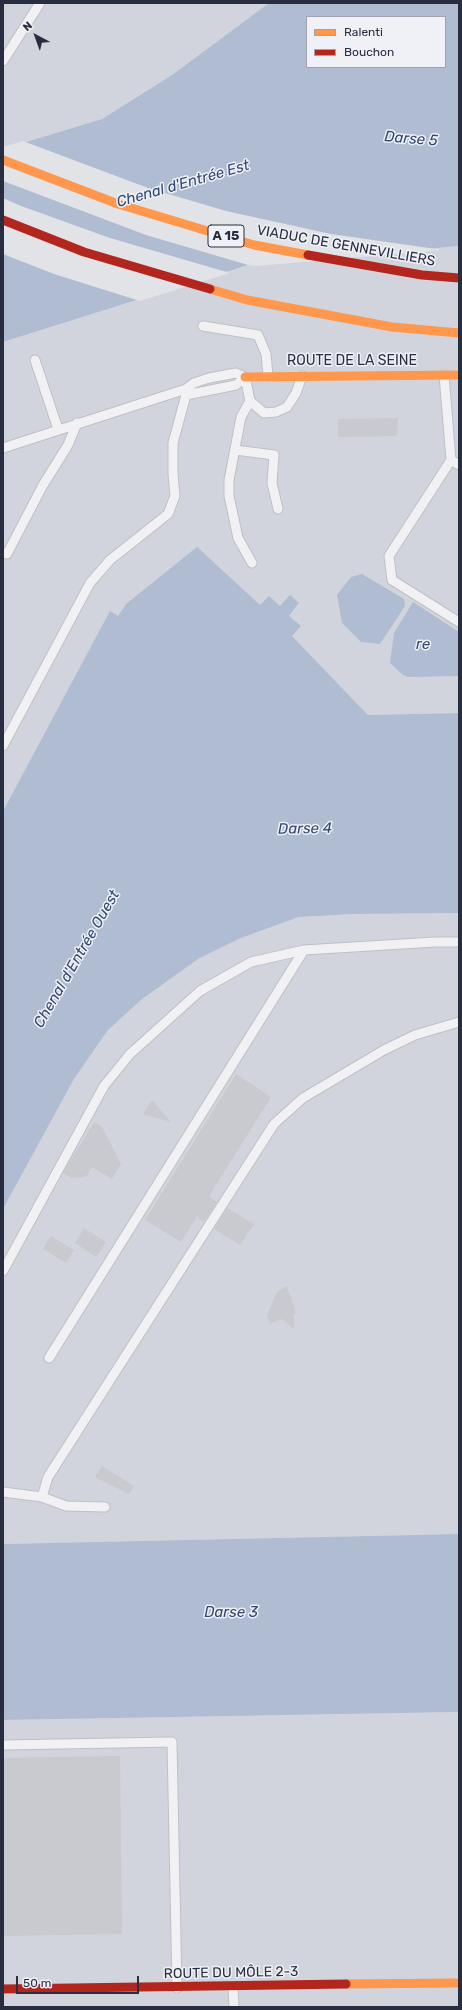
<!DOCTYPE html>
<html>
<head>
<meta charset="utf-8">
<style>
  body { margin:0 }
  #map { position:relative; width:462px; height:2010px; overflow:hidden; background:#e1e3e7; font-family:Rubik,sans-serif }
  canvas { display:block }
  .frame { position:absolute; inset:0; border:4px solid #282e40; pointer-events:none }
  .legend { position:absolute; left:306px; top:16px; width:140px; height:52px; box-sizing:border-box; background:#eff1f6; border:1px solid #9fa3ad; margin:0; padding:5px 7px; list-style:none; font-size:12px; color:#282e40 }
  .legend li { display:flex; align-items:center; gap:8px; height:20px }
  .legend b { width:20px; border:1px solid #9fa3ad }
  .north { position:absolute; left:16px; top:16px; width:40px; height:40px; -webkit-text-stroke:3px #eff1f6; paint-order:stroke; rotate:319deg; font-size:11px; font-weight:700; line-height:16px; text-align:center; color:#282e40 }
  .north::after { content:''; display:block; margin:auto; width:14px; height:18px; background:#282e40; clip-path:polygon(50% 0,100% 100%,50% 72%,0 100%) }
  .scale { position:absolute; left:16px; top:1976px; width:123px; height:18px; box-sizing:border-box; border:2px solid #282e40; border-top:0; padding-left:5px; font-size:12px; line-height:14px; white-space:nowrap; color:#282e40; -webkit-text-stroke:3px #eff1f6; paint-order:stroke }
</style>
</head>
<body>
<div id="map">
<canvas width="462" height="2010"></canvas>
<div class="frame"></div>
<ul class="legend">
<li><b style="height:5px;background:#ff974d"></b>Ralenti</li>
<li><b style="height:5px;background:#b3261e"></b>Bouchon</li>
</ul>
<div class="north">N</div>
<div class="scale">50 m</div>
</div>
<script>
const g = document.querySelector('canvas').getContext('2d');
g.lineJoin = 'round';
function fillPath(path, color) { g.fillStyle = color; g.fill(path, 'evenodd'); }
const toPath = rows => new Path2D(rows.map(r => 'M' + r).join(''));
function stroke(path, color, width, dash) { g.strokeStyle = color; g.lineWidth = width; g.lineCap = dash ? 'butt' : 'round'; g.setLineDash(dash || []); g.stroke(path); }
function write(font, color, halo, rows, align = 'center') {
  g.font = font + ' Rubik,sans-serif'; g.lineWidth = 3; g.setLineDash([]); g.textBaseline = 'middle'; g.strokeStyle = halo; g.fillStyle = color; for (const [text, x, y, turn = 0] of rows) {
    g.save(); g.translate(x, y); g.rotate((+turn || 0) * Math.PI / 180); g.textAlign = isNaN(turn) ? turn : align; if (halo) g.strokeText(text, 0, 0); g.fillText(text, 0, 0); g.restore();
  }
}
fillPath(toPath([
  [3,3,269,3,172,75,102,119,3,149],
  [459,246,459,713,368,715,292,636,289,616,299,604,280,606,126,604,118,616,110,612,3,811,3,342,248,265],
  [459,913,459,1534,3,1544,3,1209,74,1079,108,1030,141,1000,198,959,241,938,299,917,354,914],
  [459,1712,459,2007,3,2007,3,1720]
]), '#d1d4dc');
fillPath(toPath([
  [269,3,459,3,459,246,248,265,3,342,3,149,102,119,172,75],
  [307,17,445,17,445,67,307,67],
  [197,547,260,605,269,596,280,606,290,595,299,603,289,616,301,626,292,636,368,715,459,713,459,913,354,914,299,917,241,938,198,959,141,1000,108,1030,74,1079,3,1209,3,811,110,611,118,616,126,604],
  [362,574,404,599,405,606,380,644,361,642,342,623,337,595,351,577],
  [413,602,459,632,459,676,408,677,403,675,390,663,394,633],
  [459,1534,459,1712,3,1720,3,1544]
]), '#afbcd2');
fillPath(toPath([
  [23,141,148,188,226,211,331,234,443,250,256,266,248,265,146,235,3,181,3,147],
  [3,198,21,206,110,238,230,273,140,301,54,274,3,254]
]), '#e1e3e7');
fillPath(toPath([
  [398,418,397,436,338,437,338,419],
  [236,1074,271,1097,209,1196,217,1202,204,1222,199,1219,198,1215,181,1242,145,1220],
  [152,1100,171,1122,143,1114],
  [94,1122,102,1127,121,1164,112,1179,92,1167,86,1177,71,1178,63,1173],
  [227,1208,254,1224,240,1245,214,1229],
  [84,1228,106,1242,96,1257,75,1243],
  [51,1236,74,1250,66,1263,43,1249],
  [287,1286,296,1313,294,1314,294,1329,282,1319,270,1324,267,1315,277,1292],
  [102,1466,134,1486,129,1494,95,1477],
  [120,1756,122,1934,3,1936,3,1758]
]), '#c9cacf');
const lane = toPath([
  [3,61,40,3],
  [203,326,258,335,266,354,268,376],
  [35,360,58,429],
  [444,375,451,460],
  [245,377,250,401,264,413,276,412,287,407,296,393,302,376],
  [186,395,236,385,245,377],
  [250,401,241,417,229,480,229,496,238,538,252,563],
  [3,448,186,389,194,383,209,378,236,373,245,377],
  [235,450,274,455,272,483,278,509],
  [459,465,451,460,389,556,392,580,459,622],
  [3,553,7,554,43,485,68,445,77,423],
  [3,746,90,583,110,560,168,514,175,496,173,474,173,443,186,395,186,389],
  [3,1271,104,1086,130,1054,200,991,251,962,304,950],
  [49,1358,304,950,435,942,459,942],
  [3,1492,42,1497],
  [105,1507,66,1506,42,1497,48,1477,274,1124,303,1098,384,1050,415,1035,459,1022],
  [3,1745,172,1742,177,1988],
  [233,1987,234,2007]
]);
stroke(lane, '#bec0c4', 11);
stroke(lane, '#f1f1f3', 9);
stroke(toPath([
  [3,160,118,204,254,245,308,255],
  [210,289,247,300,392,327,459,333],
  [245,377,459,375],
  [346,1984,459,1983]
]), '#ff974d', 9);
stroke(toPath([
  [3,220,84,252,210,289],
  [308,255,422,275,459,278],
  [3,1989,346,1984]
]), '#b3261e', 9);
for (const [x, y, w] of [
  [226,236,36]
]) { const box = new Path2D(); box.roundRect(x - w / 2, y - 11, w, 22, 3); g.fillStyle = '#eff1f6'; g.fill(box); stroke(box, '#282e40', 1); }
write('bold 13px', '#282e40', null, [
  ["A 15",226,236]
]);
write('14px', '#282e40', '#eff1f6', [
  ["VIADUC DE GENNEVILLIERS",346,246,10],
  ["ROUTE DE LA SEINE",352,361],
  ["ROUTE DU MÔLE 2-3",231,1973,-1]
]);
write('italic 15px', '#324774', '#eff1f6', [
  ["Darse 5",411,139,5],
  ["Chenal d'Entrée Est",183,184,-16],
  ["re",423,645],
  ["Darse 4",305,829,-1],
  ["Chenal d'Entrée Ouest",77,959,-60],
  ["Darse 3",231,1613]
]);
</script>
</body>
</html>
